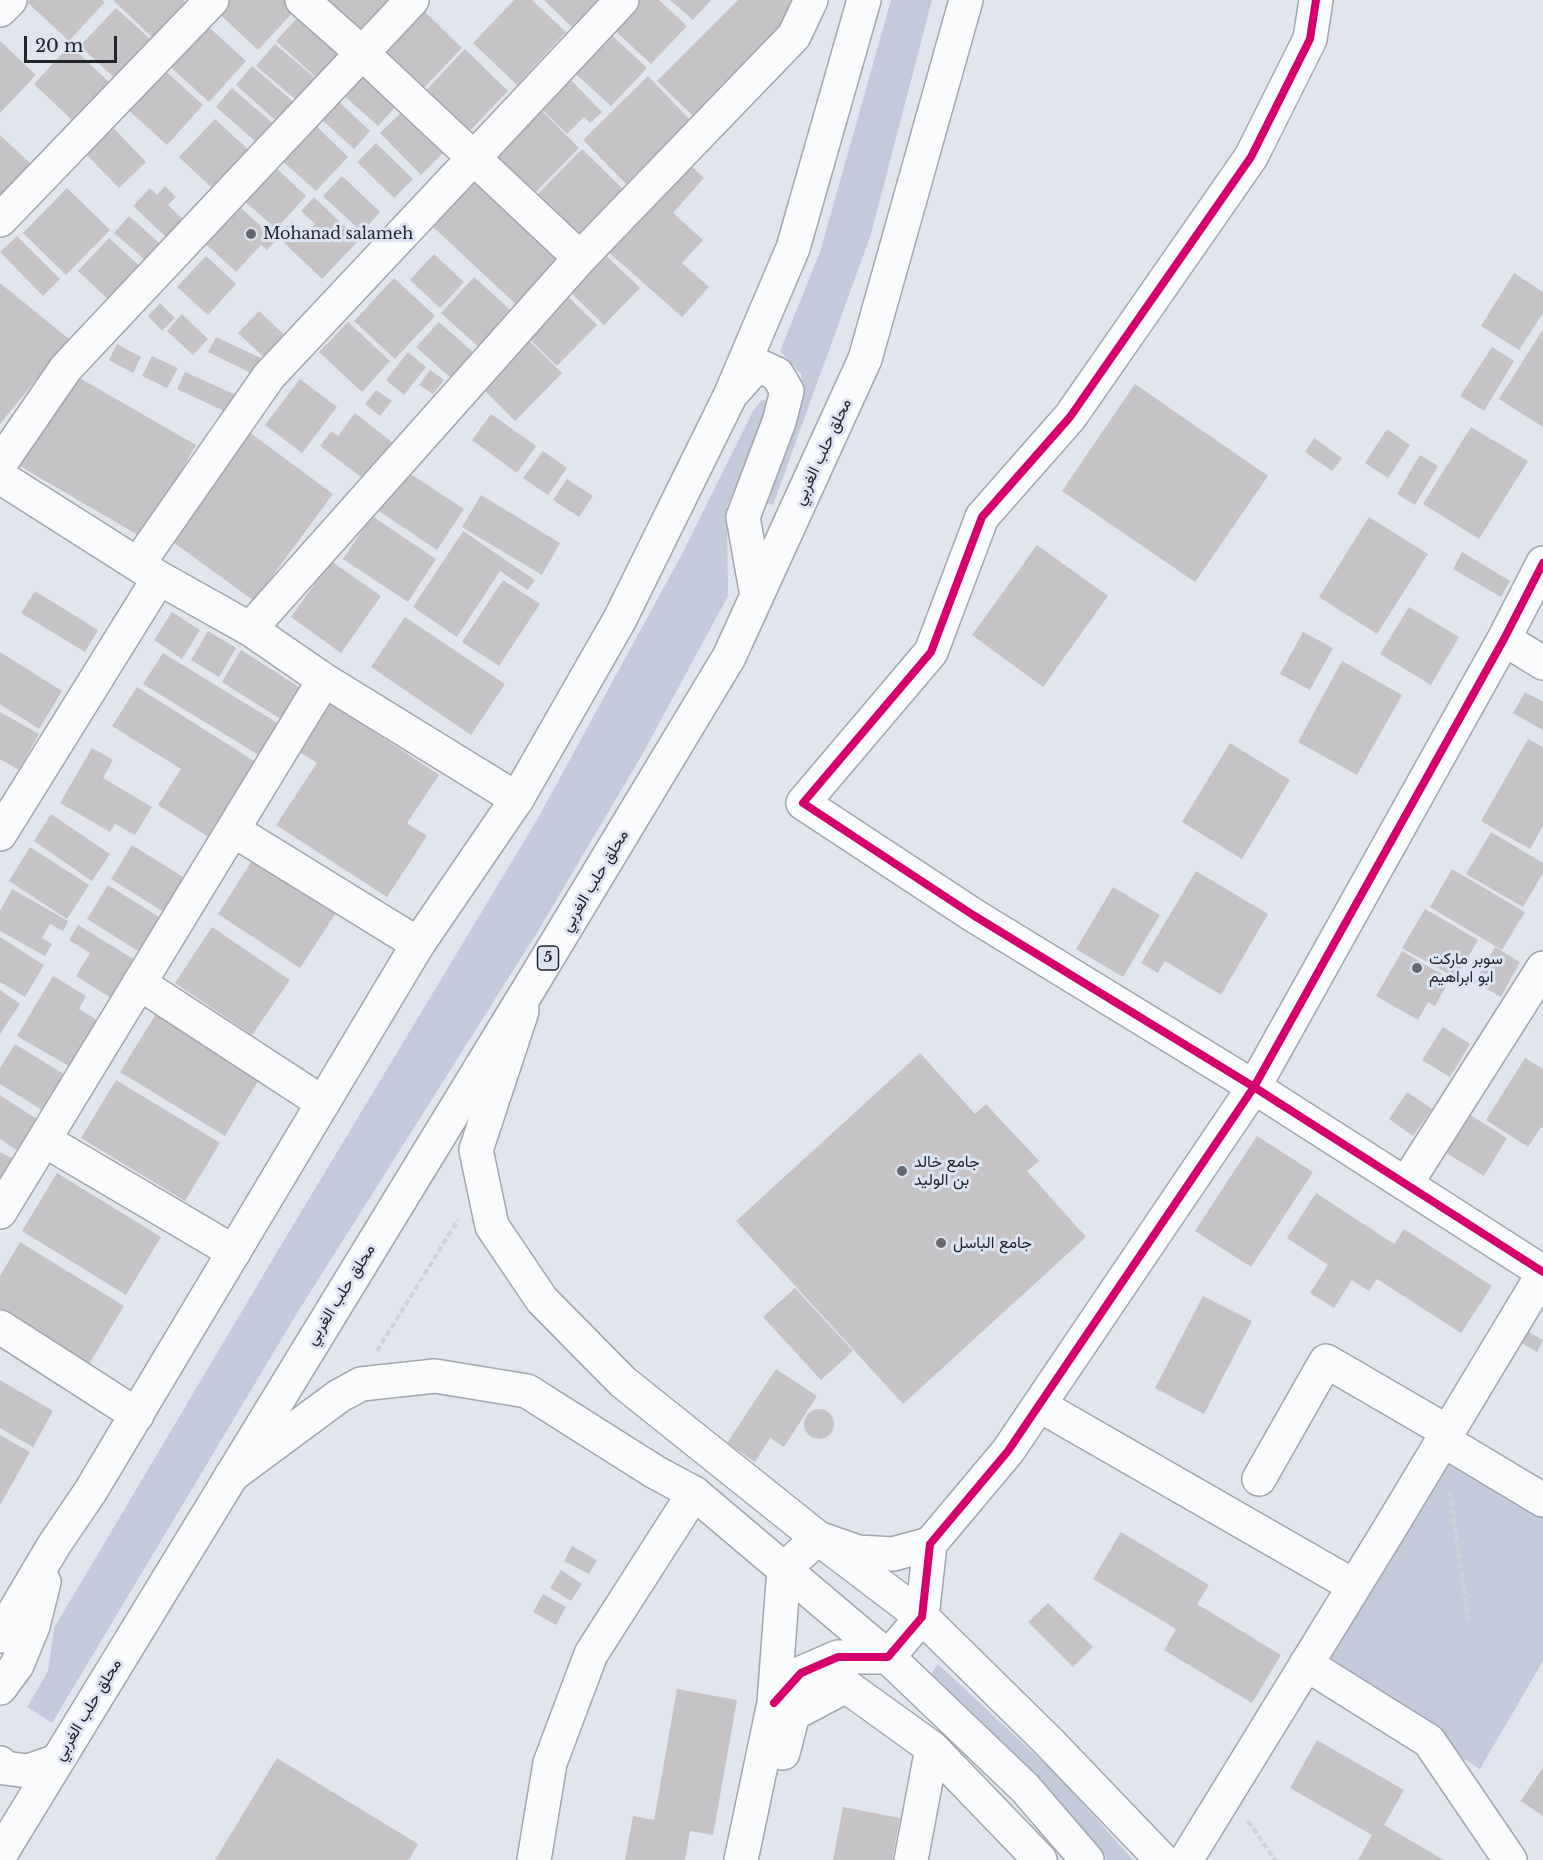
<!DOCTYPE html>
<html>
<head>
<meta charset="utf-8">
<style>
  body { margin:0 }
  #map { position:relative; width:1543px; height:1860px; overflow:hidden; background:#e1e5ed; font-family:"Libre Baskerville",serif }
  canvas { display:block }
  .scale { position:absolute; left:24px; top:36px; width:93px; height:27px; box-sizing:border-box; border:3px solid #22252a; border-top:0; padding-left:8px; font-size:18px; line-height:21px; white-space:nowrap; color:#22252a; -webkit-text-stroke:4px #dce3f2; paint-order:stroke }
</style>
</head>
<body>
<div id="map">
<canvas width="1543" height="1860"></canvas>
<div class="scale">20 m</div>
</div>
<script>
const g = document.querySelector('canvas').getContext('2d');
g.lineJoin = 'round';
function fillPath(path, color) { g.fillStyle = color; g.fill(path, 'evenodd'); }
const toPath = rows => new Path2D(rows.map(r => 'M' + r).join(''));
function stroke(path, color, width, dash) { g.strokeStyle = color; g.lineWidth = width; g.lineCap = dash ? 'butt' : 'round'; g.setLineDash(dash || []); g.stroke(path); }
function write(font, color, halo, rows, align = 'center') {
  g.font = font + ' "Libre Baskerville",Vazirmatn,serif'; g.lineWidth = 6; g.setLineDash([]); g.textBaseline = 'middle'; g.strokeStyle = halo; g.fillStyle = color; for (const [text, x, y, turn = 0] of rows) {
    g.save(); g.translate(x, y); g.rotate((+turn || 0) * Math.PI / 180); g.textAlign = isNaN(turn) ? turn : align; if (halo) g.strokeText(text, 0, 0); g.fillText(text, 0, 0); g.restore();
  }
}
fillPath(toPath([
  [891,0,932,0,871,234,773,505,765,502,804,395,801,374,780,351,820,252],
  [762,400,769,401,769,417,727,506,728,596,643,753,538,931,299,1310,52,1723,27,1707,48,1671,54,1628,277,1252,538,818,682,554,753,411],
  [1447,1461,1543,1518,1543,1661,1480,1769,1324,1670],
  [938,1664,1059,1777,1133,1860,1107,1860,1041,1786,929,1677]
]), '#c2cadb');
fillPath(toPath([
  [29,0,102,0,105,2,69,41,27,2],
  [115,0,183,0,188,5,155,40,114,1],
  [222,0,285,0,295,10,258,50,214,9],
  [322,0,390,0,358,35],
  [514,0,532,0,566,32,517,85,473,43],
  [544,0,599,0,572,27],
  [630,0,659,0,687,26,651,64,608,24],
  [670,0,711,0,693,20],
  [738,0,797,0,805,8,695,118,657,81],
  [419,6,462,48,416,96,372,55],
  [116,8,158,46,122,85,80,46],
  [299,16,344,56,321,82,276,41],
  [201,20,246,61,209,102,164,61],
  [603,27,647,68,611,106,567,66],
  [0,41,36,75,0,113],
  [275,44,321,83,302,105,256,66],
  [70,45,111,84,75,123,34,84],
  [465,49,508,91,462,139,419,98],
  [252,66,297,105,280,124,236,85],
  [360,66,400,102,378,126,339,91],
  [161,67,203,105,167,145,125,107],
  [564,73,602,112,590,123,584,117,567,134,534,102],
  [648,76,690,120,626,184,583,140],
  [232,88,277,127,261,146,216,107],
  [336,99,370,131,354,149,319,117],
  [409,105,450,146,421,175,380,133],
  [537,106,579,148,528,200,485,159],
  [215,119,253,154,216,192,179,157],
  [107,121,146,162,119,188,80,148],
  [314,124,348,157,316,191,281,160],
  [0,135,33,166,0,202],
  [376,143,413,179,394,198,357,162],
  [582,149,624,190,572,243,530,202],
  [683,158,704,178,673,213,703,240,682,263,709,287,682,317,604,248],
  [272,164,306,196,276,229,241,198],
  [342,176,380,212,362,232,323,196],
  [478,177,567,260,521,309,432,226],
  [165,186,176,197,168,205,185,221,168,239,133,206,150,188,157,195],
  [67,188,110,230,66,275,23,233],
  [314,197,359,240,322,279,277,236,292,221,305,234,315,224,301,211],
  [240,207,276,240,267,250,261,245,236,272,206,244],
  [129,216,165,248,151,265,114,233],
  [17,236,60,279,43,296,0,252],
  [109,238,144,270,113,304,78,271],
  [598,248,640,288,604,325,563,285],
  [434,254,464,282,440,308,410,280],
  [206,256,236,284,208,315,177,287],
  [1514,273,1543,292,1543,313,1519,350,1481,326],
  [474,277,516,315,483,351,441,313],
  [394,278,435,316,395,359,354,321],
  [0,283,69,339,0,424],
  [560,289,597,325,557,366,520,330],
  [160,303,175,318,162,331,148,316],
  [259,311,292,342,271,364,238,333],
  [182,314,208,339,193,355,167,331],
  [348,322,390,361,362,392,319,352],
  [439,322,475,354,452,379,416,347],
  [1543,329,1543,427,1499,399],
  [523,335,562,373,515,421,476,382],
  [216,337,263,359,255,375,208,352],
  [117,344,141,357,133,373,109,360],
  [1492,347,1514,361,1484,411,1460,396],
  [408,352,426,367,404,395,386,380],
  [152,356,178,368,167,388,142,376],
  [430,370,444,380,433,394,419,385],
  [185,372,234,394,226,412,177,389],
  [71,373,196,445,143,538,18,465],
  [300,379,337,407,302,453,265,425],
  [1135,384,1268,476,1195,582,1062,491],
  [376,390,392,401,380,416,365,404],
  [355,413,393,443,365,480,320,446,331,431,338,436],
  [491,414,536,446,517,473,472,440],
  [241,426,333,494,254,601,162,534],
  [1471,427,1528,461,1479,539,1423,504],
  [1387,429,1410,445,1388,478,1365,463],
  [1314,438,1342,458,1332,471,1305,452],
  [543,451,567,468,548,495,523,478],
  [1420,455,1438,466,1415,505,1397,494],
  [406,471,464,509,437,550,379,511],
  [567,479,593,496,579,517,553,500],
  [481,495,560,543,542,575,462,527],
  [372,516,436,559,408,602,343,559],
  [1369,517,1428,554,1377,634,1319,597],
  [463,531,535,580,528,590,500,571,457,637,413,607],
  [1037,545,1108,596,1043,687,972,635],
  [1462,552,1510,581,1501,597,1453,569],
  [331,561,381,596,341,653,291,617],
  [503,580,540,604,499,666,462,642],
  [35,591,98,630,85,652,21,613],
  [1409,607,1459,637,1431,685,1380,654],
  [172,612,200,630,182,659,154,640],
  [405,617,505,684,471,735,371,667],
  [208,631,236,648,219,677,191,660],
  [1303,632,1333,648,1310,690,1280,674],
  [241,650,302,689,282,720,222,682],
  [0,652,62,691,39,729,0,704],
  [163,653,284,727,265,759,143,684],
  [1342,661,1402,695,1357,775,1298,742],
  [137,687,262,766,215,841,158,805,181,769,112,726],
  [1525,692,1543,702,1543,730,1513,713],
  [329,702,439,775,407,823,427,836,387,897,276,825,317,763,298,751],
  [0,712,39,734,19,770,0,759],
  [1528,739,1543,747,1543,826,1530,849,1481,821],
  [1230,743,1290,780,1242,859,1182,822],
  [92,748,113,760,103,778,152,807,135,835,115,824,110,832,60,803],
  [51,814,110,854,92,881,34,841],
  [1491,832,1543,863,1543,873,1523,907,1466,874],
  [132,845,191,882,170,916,111,879],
  [30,847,89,885,67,919,9,881],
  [253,859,336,913,300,968,218,914],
  [1452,869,1525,912,1502,950,1430,907],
  [1196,871,1268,914,1221,995,1165,961,1158,973,1141,963],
  [108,885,167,922,146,956,87,919],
  [1113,887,1160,915,1123,977,1076,949],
  [12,889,68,921,63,931,50,924,42,938,52,944,45,956,0,931,0,911],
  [1425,909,1478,940,1456,978,1402,948],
  [78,925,140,963,117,1002,76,976,90,953,69,940],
  [212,927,290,980,252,1035,175,983],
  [0,937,44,965,25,997,0,982],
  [1495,947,1520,962,1501,997,1475,982],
  [1402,951,1450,979,1435,1006,1428,1002,1418,1020,1376,996],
  [53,976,86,996,79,1009,102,1023,74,1069,17,1036],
  [0,990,20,1004,0,1034],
  [156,1014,260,1078,225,1136,120,1072],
  [1443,1027,1470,1044,1450,1077,1422,1060],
  [15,1044,72,1079,50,1115,0,1084,0,1068],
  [920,1053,975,1114,986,1104,1039,1161,1027,1171,1086,1237,903,1404,736,1221],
  [1525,1058,1543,1069,1543,1128,1541,1127,1528,1147,1486,1120],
  [116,1080,220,1143,185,1201,81,1138],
  [1407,1092,1432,1109,1413,1136,1389,1119],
  [0,1095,41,1122,21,1153,0,1139],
  [1467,1113,1507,1138,1484,1176,1443,1151],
  [1257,1136,1313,1172,1251,1267,1195,1231],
  [0,1152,15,1160,0,1186],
  [57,1173,161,1237,126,1295,22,1231],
  [1316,1193,1394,1244,1404,1229,1492,1286,1461,1333,1377,1279,1369,1291,1352,1280,1334,1308,1310,1293,1328,1265,1287,1238],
  [20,1242,124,1306,89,1364,0,1309,0,1276],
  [795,1288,853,1351,821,1380,763,1317],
  [1203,1296,1252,1321,1204,1414,1155,1388],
  [1525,1330,1543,1340,1537,1352,1518,1341],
  [776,1369,817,1396,784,1447,770,1438,755,1462,727,1443],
  [0,1380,53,1411,33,1447,0,1428],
  '804 1424a15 15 0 1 1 30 0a15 15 0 1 1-30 0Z',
  [0,1435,30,1452,0,1505],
  [1121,1532,1209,1585,1197,1604,1281,1655,1252,1703,1164,1650,1176,1629,1093,1579],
  [572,1546,597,1560,589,1574,564,1561],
  [561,1570,582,1584,571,1601,550,1588],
  [543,1594,566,1607,556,1625,533,1612],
  [1048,1603,1093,1647,1073,1667,1028,1622],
  [677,1689,737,1700,713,1835,690,1831,685,1860,625,1860,633,1816,654,1820],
  [1317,1740,1404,1790,1384,1825,1444,1860,1358,1860,1372,1835,1290,1788],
  [277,1758,418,1844,409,1860,215,1860],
  [1543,1767,1543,1816,1521,1801],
  [843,1807,900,1818,892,1860,833,1860]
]), '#c5c3c6');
const minor = toPath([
  [302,0,362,53,580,258],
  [1316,0,1310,39,1251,157,1070,417,982,517,931,652,803,803,973,915,1254,1087,1543,1272],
  [0,10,10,0],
  [0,220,212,0],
  [0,464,66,368,412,0],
  [0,477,159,578,250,629,324,680,517,799],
  [138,564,269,376,622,0],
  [250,629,580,258,794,36,811,0],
  [1504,639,1543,663],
  [233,830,418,944],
  [0,834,159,578],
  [139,983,323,1103],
  [44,1140,234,1252],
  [1406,1184,1543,968],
  [0,1212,324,680],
  [0,1327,137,1415],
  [1039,1405,1354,1586],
  [1443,1440,1543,1500],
  [1259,1479,1326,1361,1448,1432],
  [1306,1664,1429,1741,1510,1860],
  [774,1703,801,1673,838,1657,888,1657,922,1617,930,1544,1008,1451,1254,1087,1504,639,1543,563],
  [783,1753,793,1714,846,1686,932,1748,1040,1860],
  [534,1860,550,1763,591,1654,694,1493],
  [741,1860,774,1703,784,1569,818,1538,858,1552,893,1554,930,1544],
  [911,1860,932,1748],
  [1186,1860,1387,1533,1543,1274]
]);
const major = toPath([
  [522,1011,476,1150,492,1226,542,1300,623,1382,818,1538,922,1617,1049,1742,1162,1860],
  [231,1476,339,1396,361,1384,435,1376,527,1391,655,1472,694,1493,888,1657,1025,1788,1087,1860]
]);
const highway = toPath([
  [735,390,757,365,777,374,787,391,779,422,743,517,757,596],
  [0,1636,54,1545,90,1492,418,944,517,799,620,619,730,396,793,248,864,0],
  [0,1688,17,1665,33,1626,44,1582],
  [0,1763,4,1768,28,1771,57,1761],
  [0,1855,530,987,729,657,865,359,966,0]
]);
stroke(minor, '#a3a6ad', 36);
stroke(major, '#a3a6ad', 36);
stroke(highway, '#a3a6ad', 36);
stroke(toPath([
  [377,1351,458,1220],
  [1450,1491,1468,1618],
  [1248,1821,1275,1860]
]), '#d0d1d4', 4, [6, 3]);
stroke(minor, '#fafbfc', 33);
stroke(major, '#fafbfc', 33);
stroke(highway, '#fafbfc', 33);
stroke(toPath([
  [1316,0,1310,39,1251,157,1070,417,982,517,931,652,803,803,973,915,1254,1087,1543,1272],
  [774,1703,801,1673,838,1657,888,1657,922,1617,930,1544,1008,1451,1254,1087,1504,639,1543,563]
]), '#d6006c', 8);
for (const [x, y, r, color] of [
  [251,234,6,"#65686e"],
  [1417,968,6,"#65686e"],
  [902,1171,6,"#65686e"],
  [941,1243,6,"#65686e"]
]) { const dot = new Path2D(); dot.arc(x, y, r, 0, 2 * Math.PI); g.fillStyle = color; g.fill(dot); stroke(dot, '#dce3f2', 2); }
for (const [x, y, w] of [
  [548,958,21]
]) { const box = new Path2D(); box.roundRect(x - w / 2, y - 12, w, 24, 4.5); g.fillStyle = '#dce3f2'; g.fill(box); stroke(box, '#22252a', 1.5); }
write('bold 15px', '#22252a', null, [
  ["5",548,958]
]);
write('16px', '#22252a', '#dce3f2', [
  ["Mohanad salameh",263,234],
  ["سوبر ماركت",1429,959],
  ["ابو ابراهيم",1429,977],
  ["جامع خالد",914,1162],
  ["بن الوليد",914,1180],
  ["جامع الباسل",953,1243]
], 'left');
write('16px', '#22252a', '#dce3f2', [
  ["محلق حلب الغربي",823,452,-65],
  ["محلق حلب الغربي",595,881,-59],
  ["محلق حلب الغربي",341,1295,-58],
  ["محلق حلب الغربي",88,1710,-59]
]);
</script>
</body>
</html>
